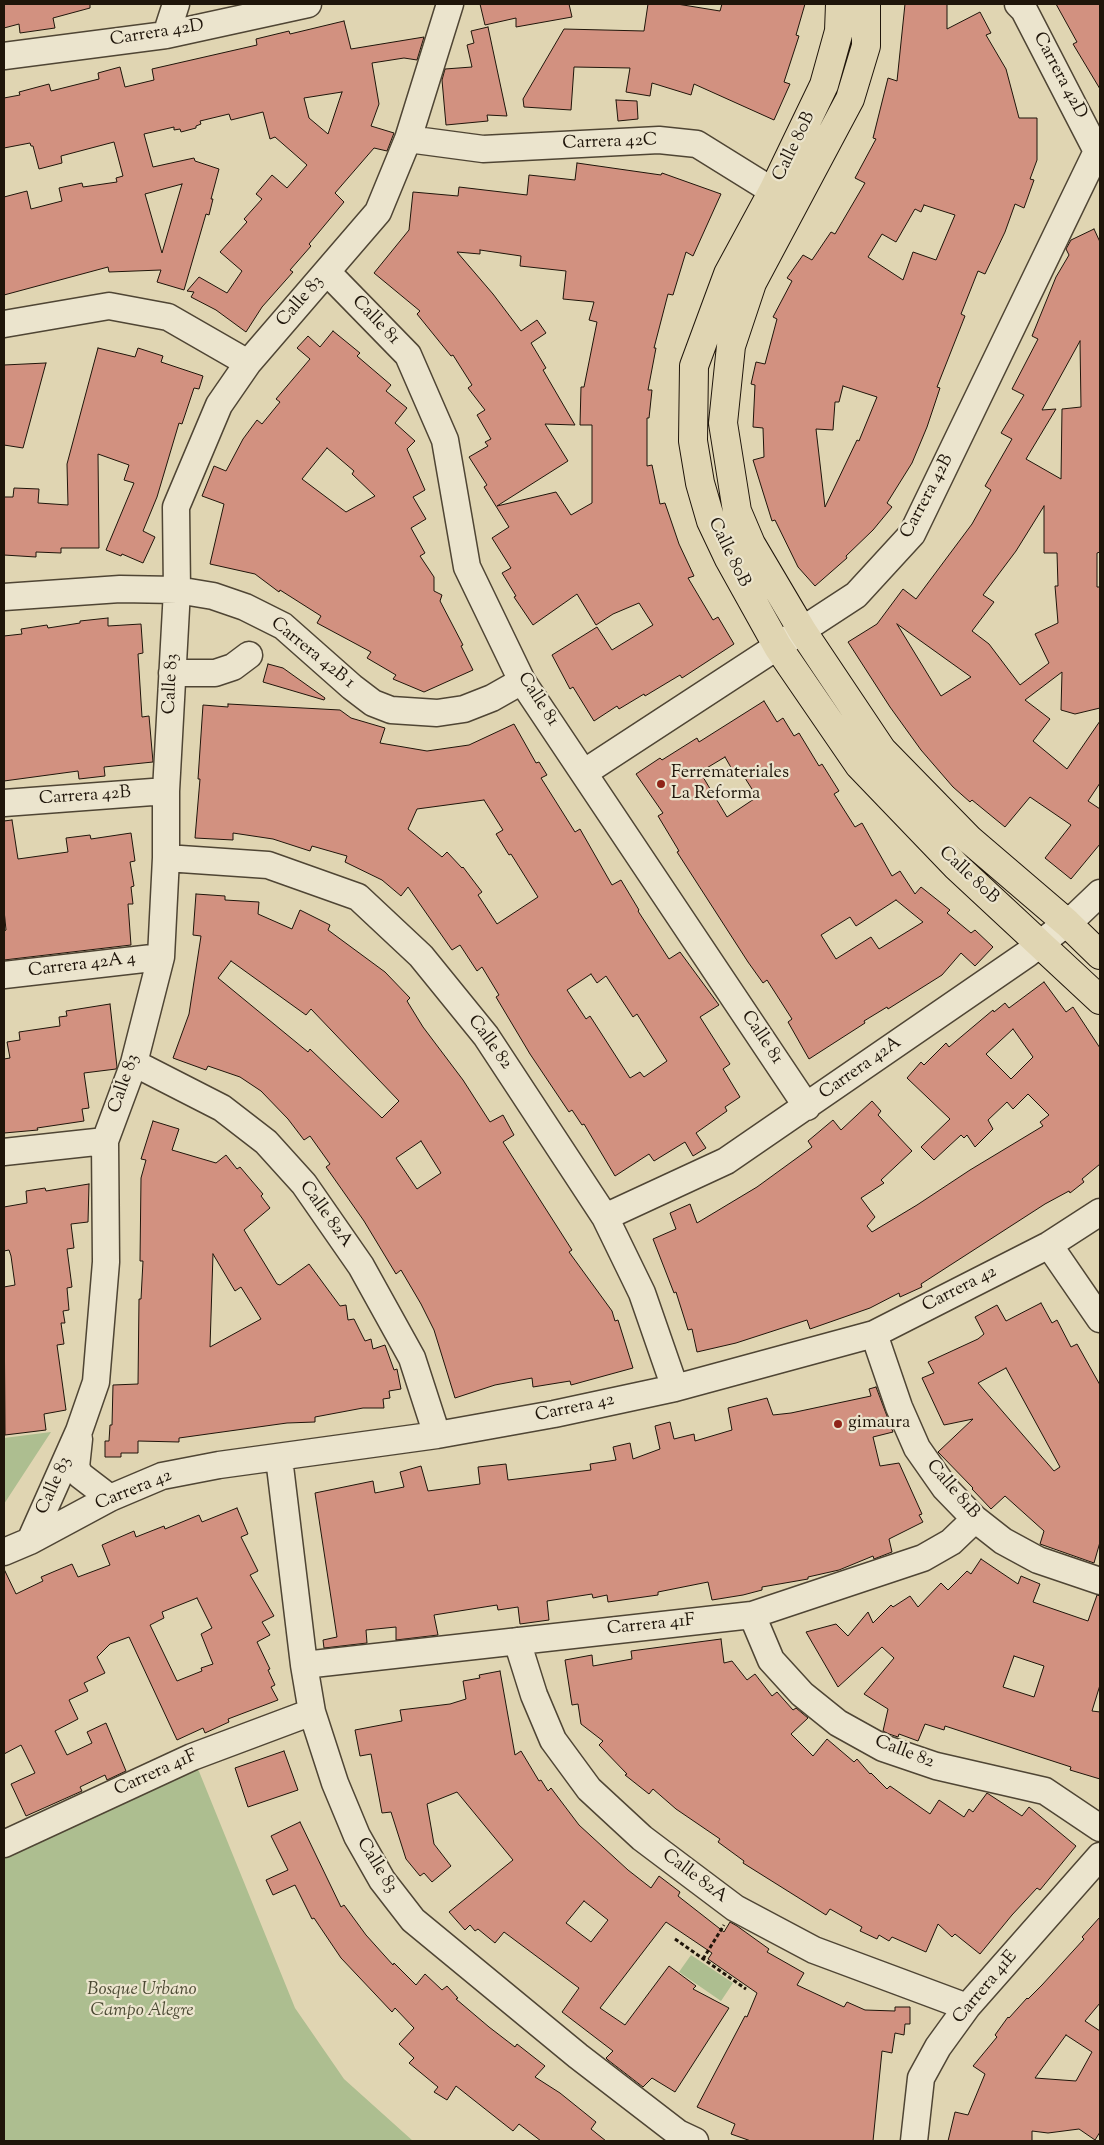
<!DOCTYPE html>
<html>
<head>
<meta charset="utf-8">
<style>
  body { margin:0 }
  #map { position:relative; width:1104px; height:2145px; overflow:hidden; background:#e0d5b2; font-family:"Sorts Mill Goudy",serif }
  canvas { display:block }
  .frame { position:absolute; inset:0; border:5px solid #1f150a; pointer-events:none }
</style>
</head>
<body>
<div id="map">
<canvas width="1104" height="2145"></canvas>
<div class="frame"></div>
</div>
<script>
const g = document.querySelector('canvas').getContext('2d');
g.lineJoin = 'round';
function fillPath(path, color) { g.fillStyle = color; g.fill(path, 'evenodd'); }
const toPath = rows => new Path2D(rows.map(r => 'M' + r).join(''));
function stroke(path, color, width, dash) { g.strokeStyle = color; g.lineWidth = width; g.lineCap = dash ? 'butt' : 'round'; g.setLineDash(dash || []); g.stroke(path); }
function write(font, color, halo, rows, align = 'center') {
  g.font = font + ' "Sorts Mill Goudy",serif'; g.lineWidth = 4.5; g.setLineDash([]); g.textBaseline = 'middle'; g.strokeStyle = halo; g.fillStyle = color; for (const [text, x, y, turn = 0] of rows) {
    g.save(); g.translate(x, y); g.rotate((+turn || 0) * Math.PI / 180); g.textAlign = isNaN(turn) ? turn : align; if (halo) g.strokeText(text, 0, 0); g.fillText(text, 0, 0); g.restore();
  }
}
fillPath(toPath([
  [51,1432,4,1504,4,1438],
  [196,1764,295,2008,344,2079,413,2141,4,2141,4,1856],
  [691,1955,733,1983,721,2001,679,1972]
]), '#adbe90');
const building = toPath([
  [4,4,90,4,90,8,53,18,55,28,20,33,19,24,4,28,4,4],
  [480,4,569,4,572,17,516,27,516,18,485,25,480,4],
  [648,4,677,4,720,11,722,4,805,4,796,35,799,36,784,82,790,84,774,120,694,84,691,95,652,83,650,96,626,92,630,68,574,67,571,110,524,107,523,99,564,29,644,31,648,4],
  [905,4,947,4,947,29,980,12,991,33,986,35,1006,69,1019,118,1037,118,1037,160,1030,179,1034,180,1024,208,1015,204,1005,232,985,274,978,271,961,314,965,316,937,387,940,388,927,427,912,463,887,503,892,507,873,530,846,556,847,558,815,586,798,567,775,520,772,521,753,460,764,457,763,428,753,427,755,385,751,384,756,362,765,364,777,319,773,317,792,281,787,278,803,255,812,260,831,232,835,234,865,183,855,178,876,139,873,138,888,78,897,81,905,4],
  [924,205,955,215,936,260,913,252,903,280,868,257,882,234,896,242,915,209,921,212,924,205],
  [843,386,877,397,859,441,857,440,825,507,816,429,833,430,835,402,839,402,843,386],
  [1056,4,1100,4,1100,89,1073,44,1077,42,1056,4],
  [344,21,351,49,424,37,417,60,404,58,372,63,379,104,371,126,394,133,387,151,374,148,335,193,344,202,309,244,311,246,290,270,293,272,262,307,246,332,216,310,191,297,194,292,187,291,199,277,227,293,242,271,220,252,247,222,244,219,262,199,256,194,272,175,287,188,307,165,275,137,270,139,263,112,231,120,229,114,200,121,201,124,196,126,196,128,181,132,180,129,174,130,174,127,144,134,153,167,194,158,195,161,219,169,211,199,213,199,209,215,206,214,184,290,157,282,161,270,109,272,108,267,4,295,4,197,27,191,31,209,62,201,59,188,82,183,83,187,117,182,116,178,123,176,114,142,61,156,62,163,39,169,33,146,31,146,30,143,4,148,4,98,20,95,19,92,49,84,51,91,99,79,98,73,120,67,125,87,154,80,152,69,257,45,256,39,289,31,290,34,344,21],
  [342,92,328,134,309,118,304,98,342,92],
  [182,184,162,253,145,194,182,184],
  [488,27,507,116,487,115,488,121,446,125,442,80,445,69,472,67,467,45,474,43,471,31,488,27],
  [616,100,637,101,638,119,618,121,616,100],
  [577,163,661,175,662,173,721,194,693,256,686,252,673,295,668,294,654,348,656,348,648,390,652,390,649,418,647,418,647,466,652,465,660,504,665,503,679,544,694,576,688,578,713,620,718,617,734,644,682,678,680,675,645,696,644,694,619,709,617,706,594,721,573,687,570,689,552,655,597,627,612,650,653,625,639,603,613,614,596,625,577,594,533,625,514,597,516,596,502,573,511,568,492,538,509,527,484,487,487,485,469,457,488,446,485,442,491,439,477,415,485,410,468,388,472,385,453,355,451,356,417,314,420,311,374,273,409,230,413,192,458,196,459,187,527,195,529,175,575,180,577,163],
  [480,250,521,256,520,266,566,271,563,299,594,302,589,320,597,322,584,387,581,387,580,425,592,425,592,503,571,515,556,492,497,506,568,461,545,424,575,425,543,370,546,368,531,343,546,333,537,320,521,331,493,294,457,252,480,254,480,250],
  [1094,229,1100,242,1100,552,1097,553,1097,587,1100,587,1100,708,1075,714,1061,710,1062,672,1025,700,1050,719,1033,741,1067,769,1100,721,1100,783,1088,801,1100,809,1100,844,1071,879,1045,858,1071,825,1030,797,1005,827,972,800,970,802,953,787,921,750,890,707,848,642,877,624,903,589,916,599,972,524,991,490,985,486,1012,439,1001,433,1024,395,1012,389,1038,339,1032,336,1056,277,1069,255,1066,249,1071,240,1094,229],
  [1080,341,1081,407,1062,409,1061,479,1026,459,1056,409,1042,410,1080,341],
  [1044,506,1044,553,1057,553,1058,586,1055,586,1058,623,1035,634,1049,663,1020,685,989,644,972,631,994,602,983,595,1016,551,1044,506],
  [897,624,971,677,941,696,897,624],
  [333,331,360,353,357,356,391,385,386,391,407,408,395,423,415,441,407,449,425,490,413,497,426,519,411,528,425,553,420,556,434,577,434,591,442,595,440,601,463,645,461,646,473,670,424,692,393,679,396,675,367,658,371,652,317,623,321,616,280,590,279,592,255,574,210,564,224,504,202,496,214,466,226,471,243,439,257,420,262,424,280,402,276,399,310,359,297,348,308,336,320,347,333,331],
  [327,448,354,471,352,474,375,496,346,512,302,479,327,448],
  [98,348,135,357,138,348,163,356,161,362,203,376,199,389,194,388,182,424,179,423,157,497,143,531,155,537,143,563,122,554,121,556,106,550,134,483,124,480,129,465,98,454,99,548,61,548,61,553,36,552,36,557,4,555,4,497,13,497,14,488,39,489,38,503,68,505,67,464,98,348],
  [46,363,23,448,4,445,4,365,46,363],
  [108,618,108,626,141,624,143,653,138,654,142,717,149,716,153,762,104,767,105,776,79,779,78,771,4,781,4,636,22,634,21,629,47,625,48,628,80,623,80,621,108,618],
  [268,664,283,668,325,698,324,700,263,682,268,664],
  [764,701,777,722,783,718,794,736,799,733,819,766,822,764,839,791,834,794,855,827,862,823,892,876,900,871,915,894,921,887,950,910,947,913,971,933,975,930,993,947,975,966,961,953,942,975,888,1009,887,1007,864,1021,865,1023,809,1059,788,1022,792,1019,767,980,763,983,748,962,677,852,679,851,658,816,663,813,636,774,660,758,662,760,697,738,699,742,764,701],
  [725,757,733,771,738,767,757,797,727,817,700,772,725,757],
  [896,900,923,922,879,949,871,937,836,959,821,935,850,917,856,926,896,900],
  [228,704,340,710,351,718,385,728,380,743,427,751,469,745,514,724,536,763,539,762,547,775,541,778,575,832,580,829,612,885,621,880,639,910,638,911,669,959,680,952,719,1005,700,1017,730,1064,723,1069,740,1097,725,1107,727,1111,696,1133,706,1148,693,1156,685,1142,654,1161,649,1154,615,1176,584,1124,582,1125,572,1110,569,1112,530,1054,496,997,499,995,482,967,477,971,460,945,452,950,408,887,401,896,382,880,345,862,347,856,312,846,310,851,273,839,233,833,233,840,195,838,200,779,198,779,203,705,228,707,228,704],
  [484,800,503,830,496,834,509,855,511,854,538,897,497,924,478,895,482,892,463,867,462,868,447,852,442,857,408,829,417,809,484,800],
  [591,974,597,983,606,976,633,1017,637,1014,667,1061,644,1077,640,1072,630,1078,590,1016,586,1019,567,990,591,974],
  [12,820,18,859,68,852,66,838,90,835,91,839,131,833,135,861,130,862,134,886,131,887,133,904,128,904,131,945,4,960,4,931,6,930,4,910,4,821,12,820],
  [196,894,225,896,225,900,259,902,258,914,292,929,300,910,330,925,328,930,385,972,410,998,407,1001,423,1027,463,1080,490,1122,503,1115,514,1135,503,1142,572,1250,569,1252,612,1311,615,1321,618,1320,633,1368,571,1385,570,1381,533,1387,532,1378,495,1385,455,1398,434,1330,421,1304,401,1270,396,1274,364,1221,326,1167,330,1164,310,1136,304,1140,288,1119,261,1091,240,1077,208,1066,206,1070,173,1058,189,1014,201,936,193,935,196,894],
  [231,961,306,1015,311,1009,399,1101,382,1118,310,1049,308,1052,218,978,231,961],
  [421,1141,441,1173,417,1189,396,1158,421,1141],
  [1044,982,1066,1012,1073,1007,1100,1048,1100,1164,1082,1179,1084,1182,1070,1193,1069,1191,1045,1204,921,1284,922,1287,900,1297,899,1293,870,1308,810,1329,807,1320,736,1343,697,1352,692,1329,688,1330,676,1292,674,1293,653,1239,676,1229,670,1213,690,1204,697,1223,757,1187,812,1147,808,1141,833,1120,841,1130,872,1101,881,1111,878,1115,912,1151,881,1180,884,1183,861,1198,875,1217,867,1226,872,1232,917,1205,970,1170,1043,1126,1040,1122,1049,1115,1028,1094,1013,1109,1007,1102,988,1120,993,1129,975,1147,967,1135,964,1138,961,1135,934,1160,921,1147,950,1119,907,1078,921,1062,924,1065,946,1043,949,1047,993,1010,994,1012,1005,1003,1009,1008,1044,982],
  [1013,1029,1033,1057,1011,1079,986,1054,1013,1029],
  [110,1004,117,1067,116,1069,84,1073,89,1108,82,1109,84,1121,37,1128,38,1130,4,1133,4,1059,10,1058,7,1042,20,1040,19,1032,60,1026,59,1017,67,1016,66,1011,110,1004],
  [153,1121,179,1129,172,1150,216,1163,226,1155,237,1169,240,1167,263,1194,261,1196,270,1208,244,1230,277,1284,280,1285,309,1264,340,1306,346,1305,348,1320,354,1319,365,1341,371,1339,373,1349,385,1345,394,1370,397,1369,401,1389,389,1391,390,1398,383,1399,384,1408,363,1408,315,1417,315,1422,287,1423,179,1438,179,1442,138,1441,138,1453,121,1453,121,1457,105,1457,105,1441,109,1441,110,1425,112,1425,113,1385,138,1384,139,1299,141,1299,143,1261,140,1261,141,1178,146,1160,141,1159,153,1121],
  [213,1254,235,1291,241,1287,261,1319,210,1347,213,1254],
  [89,1184,88,1222,71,1224,74,1248,67,1249,72,1287,67,1288,69,1310,63,1311,65,1323,61,1323,64,1344,57,1345,66,1410,44,1414,46,1430,5,1435,4,1287,15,1285,11,1256,9,1250,4,1251,4,1207,27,1203,26,1191,45,1188,46,1191,89,1184],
  [1041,1303,1052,1323,1057,1320,1071,1347,1077,1344,1100,1385,1100,1542,1094,1563,1040,1544,1044,1531,1005,1496,991,1509,972,1489,973,1488,938,1452,973,1419,944,1425,922,1378,934,1373,928,1362,978,1339,984,1334,975,1317,997,1305,1006,1321,1041,1303],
  [1006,1368,1060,1467,1054,1471,978,1383,1006,1368],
  [876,1387,893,1432,873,1437,880,1466,899,1463,922,1514,919,1515,923,1522,889,1539,892,1552,874,1559,873,1556,839,1570,808,1577,808,1579,762,1587,762,1590,743,1595,712,1600,708,1582,658,1592,658,1595,608,1602,607,1595,593,1598,592,1594,547,1601,549,1620,520,1624,518,1607,498,1610,497,1605,434,1615,438,1635,396,1640,396,1627,366,1630,367,1643,324,1648,323,1640,337,1637,315,1493,373,1481,375,1493,404,1487,400,1472,421,1466,428,1491,480,1484,478,1467,506,1464,508,1480,591,1470,590,1464,616,1460,613,1447,630,1443,633,1459,660,1449,655,1426,670,1422,674,1439,694,1434,695,1441,732,1430,728,1408,767,1398,773,1415,791,1413,871,1396,869,1389,876,1387],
  [237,1508,248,1534,241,1537,258,1571,250,1575,274,1616,262,1622,270,1635,257,1642,270,1669,268,1670,275,1685,271,1687,278,1700,228,1719,229,1722,205,1733,203,1728,177,1740,129,1637,110,1644,97,1657,105,1673,84,1683,88,1691,69,1700,78,1719,55,1731,67,1755,92,1743,87,1732,106,1723,126,1771,107,1780,105,1775,80,1787,82,1791,26,1816,11,1784,35,1773,21,1745,4,1754,4,1569,16,1594,43,1581,41,1577,72,1564,78,1577,110,1565,102,1545,134,1531,136,1537,164,1526,165,1529,199,1515,202,1522,237,1508],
  [197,1598,212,1628,201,1634,213,1664,201,1668,202,1671,177,1681,150,1625,164,1618,162,1612,197,1598],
  [981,1559,1018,1584,1021,1576,1040,1584,1033,1602,1088,1621,1097,1595,1100,1596,1100,1685,1092,1711,1100,1712,1100,1779,1070,1770,1071,1767,945,1726,944,1730,925,1724,918,1741,899,1734,898,1737,889,1734,883,1731,888,1709,864,1694,894,1658,882,1647,838,1687,806,1632,836,1624,848,1636,868,1612,873,1623,891,1605,893,1607,910,1596,918,1607,941,1583,948,1590,967,1571,971,1574,981,1559],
  [1014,1656,1044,1666,1034,1697,1003,1687,1014,1656],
  [721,1639,724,1663,732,1661,747,1680,755,1674,772,1696,777,1692,793,1710,796,1708,808,1718,791,1734,813,1756,827,1739,854,1762,857,1759,870,1774,871,1773,887,1789,890,1786,930,1814,939,1800,964,1817,969,1809,973,1812,987,1793,1022,1816,1029,1807,1076,1846,1040,1890,1037,1888,1012,1915,980,1954,955,1934,952,1937,938,1924,926,1952,892,1937,889,1941,879,1935,877,1939,860,1931,862,1927,830,1909,826,1915,743,1863,744,1861,718,1842,720,1839,676,1809,653,1789,649,1794,625,1775,627,1774,599,1745,603,1741,581,1724,578,1704,572,1705,565,1660,592,1655,593,1666,632,1659,631,1651,721,1639],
  [500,1671,515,1755,521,1751,539,1781,541,1780,548,1791,551,1788,579,1825,628,1870,651,1888,659,1876,680,1892,678,1896,724,1932,730,1922,737,1926,769,1949,767,1952,804,1973,797,1985,844,2007,847,2002,865,2010,895,2011,895,2007,910,2007,910,2024,905,2024,904,2035,895,2033,892,2053,882,2051,873,2141,751,2141,731,2134,735,2124,697,2107,745,2016,747,2017,757,1993,708,1959,712,1953,666,1922,600,2008,625,2025,669,1966,696,1986,693,1989,729,2008,675,2092,652,2078,643,2087,608,2060,606,2058,613,2051,562,2012,579,1988,504,1932,495,1943,478,1929,475,1931,470,1925,465,1930,449,1912,513,1860,457,1792,427,1804,434,1844,451,1866,432,1882,424,1873,420,1876,406,1859,391,1812,382,1813,371,1754,360,1756,355,1730,402,1721,400,1710,450,1704,466,1699,463,1681,480,1678,479,1675,500,1671],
  [584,1901,608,1920,591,1942,566,1923,584,1901],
  [284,1751,298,1790,248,1807,235,1768,284,1751],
  [300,1822,341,1907,344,1905,366,1935,393,1965,394,1963,416,1985,425,1974,442,1990,447,1986,458,1998,456,1999,489,2027,515,2047,517,2044,545,2066,535,2077,560,2093,596,2122,591,2129,606,2141,541,2141,519,2124,513,2131,456,2086,447,2100,434,2092,438,2087,409,2063,414,2058,399,2044,414,2028,395,2008,392,2012,341,1958,314,1918,312,1919,295,1885,273,1895,266,1880,288,1870,271,1836,300,1822],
  [1100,1917,1100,2003,1085,2021,1100,2031,1100,2132,1095,2140,1079,2129,1048,2133,1032,2131,1032,2141,948,2141,955,2112,968,2115,985,2074,973,2066,997,2037,995,2035,1008,2017,1009,2018,1027,1998,1028,1999,1042,1985,1084,1939,1082,1937,1100,1917],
  [1066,2035,1092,2052,1076,2081,1035,2078,1066,2035]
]);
fillPath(building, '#d29180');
stroke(building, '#1f150a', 1);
const minor = toPath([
  [1018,4,1024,10,1100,157],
  [166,35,176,4],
  [4,56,166,35,308,4],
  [408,139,483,149,659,140,697,144,792,203],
  [327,272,408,355,445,440,467,567,522,681,807,1107],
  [4,324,109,306,168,317,248,363],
  [4,597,120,589,177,590,213,596,245,607,283,626,352,687,373,703,391,710,437,713,464,709,492,698,522,681],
  [172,673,215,673,233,667,249,655],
  [585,772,856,595,912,534,1100,145],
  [4,803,166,791],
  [166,858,268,865,358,897,421,956,486,1036,605,1217,642,1293,675,1388],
  [4,975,161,957],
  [134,1063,222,1108,266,1142,304,1184,361,1266,412,1358,437,1435],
  [4,1152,105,1141],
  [605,1217,726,1161,1027,954,1078,914,1100,893],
  [1049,1245,1100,1319],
  [874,1334,899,1407,917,1448,945,1488,975,1519,1003,1541,1038,1560,1100,1581],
  [79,1439,76,1467,80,1475,110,1498],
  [279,1458,304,1665,312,1712,335,1783,357,1836,382,1880,413,1920,578,2056,678,2133,695,2141],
  [30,1541,79,1431,96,1382,106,1262,105,1141,134,1063,161,957,166,858,166,791,177,590,176,507,219,405,248,363,378,212,408,139,450,4],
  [4,1552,30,1541,110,1498,162,1476,219,1465,437,1435,554,1414,675,1388,874,1334,1049,1245,1100,1212],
  [752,1615,771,1660,802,1694,838,1723,883,1748,936,1766,1045,1791,1100,1828],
  [517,1641,534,1695,553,1740,589,1789,642,1838,735,1908,814,1950,967,2007],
  [304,1665,752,1615,923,1558,951,1542,975,1519],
  [4,1844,192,1757,312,1712],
  [914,2141,921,2078,938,2047,967,2007,1100,1856]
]);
const major = toPath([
  [840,4,839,31,824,85,773,191,728,274,694,366,693,441,700,483,711,521,729,559,778,647,859,765,957,867,1100,1000],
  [866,4,866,46,850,99,752,283,731,346,723,423,737,511,751,544,803,632,882,750,970,840,1067,923,1100,955]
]);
stroke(minor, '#4f4534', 29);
stroke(major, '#1f150a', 30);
stroke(toPath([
  [675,1939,746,1989],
  [703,1959,724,1925]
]), '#1f150a', 3, [4, 2.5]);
stroke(minor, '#ebe4cd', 26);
stroke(major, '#e0d5b2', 28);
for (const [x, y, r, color] of [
  [661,784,5,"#8f2418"],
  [838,1424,5,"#8f2418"]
]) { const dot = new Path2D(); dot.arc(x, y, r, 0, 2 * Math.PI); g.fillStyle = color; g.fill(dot); stroke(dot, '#ebe4cd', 2); }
write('18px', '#1f150a', '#ebe4cd', [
  ["Carrera 42D",157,34,-9],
  ["Carrera 42D",1059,76,62],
  ["Carrera 42C",610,143,-2],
  ["Calle 80B",795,147,-64],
  ["Calle 83",301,302,-49],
  ["Calle 81",375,321,46],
  ["Carrera 42B",928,497,-62],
  ["Calle 80B",728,553,64],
  ["Carrera 42B 1",312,654,39],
  ["Calle 83",172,684,-87],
  ["Calle 81",537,700,57],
  ["Carrera 42B",85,797,-4],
  ["Calle 80B",968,876,43],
  ["Carrera 42A 4",82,966,-7],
  ["Calle 81",761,1038,56],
  ["Calle 82",489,1043,54],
  ["Carrera 42A",861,1069,-35],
  ["Calle 83",125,1084,-71],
  ["Calle 82A",325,1215,54],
  ["Carrera 42",960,1290,-27],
  ["Carrera 42",575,1409,-12],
  ["Calle 83",55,1486,-66],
  ["Calle 81B",952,1490,49],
  ["Carrera 42",134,1491,-22],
  ["Carrera 41F",651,1626,-6],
  ["Calle 82",904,1753,21],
  ["Carrera 41F",156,1774,-24],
  ["Calle 83",376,1866,58],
  ["Calle 82A",694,1877,37],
  ["Carrera 41E",986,1988,-50]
]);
write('18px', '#1f150a', '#ebe4cd', [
  ["Ferremateriales",671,774],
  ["La Reforma",671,795],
  ["gimaura",848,1424]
], 'left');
write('italic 18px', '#4a4832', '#ebe4cd', [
  ["Bosque Urbano",142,1991],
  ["Campo Alegre",142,2012]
]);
</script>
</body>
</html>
